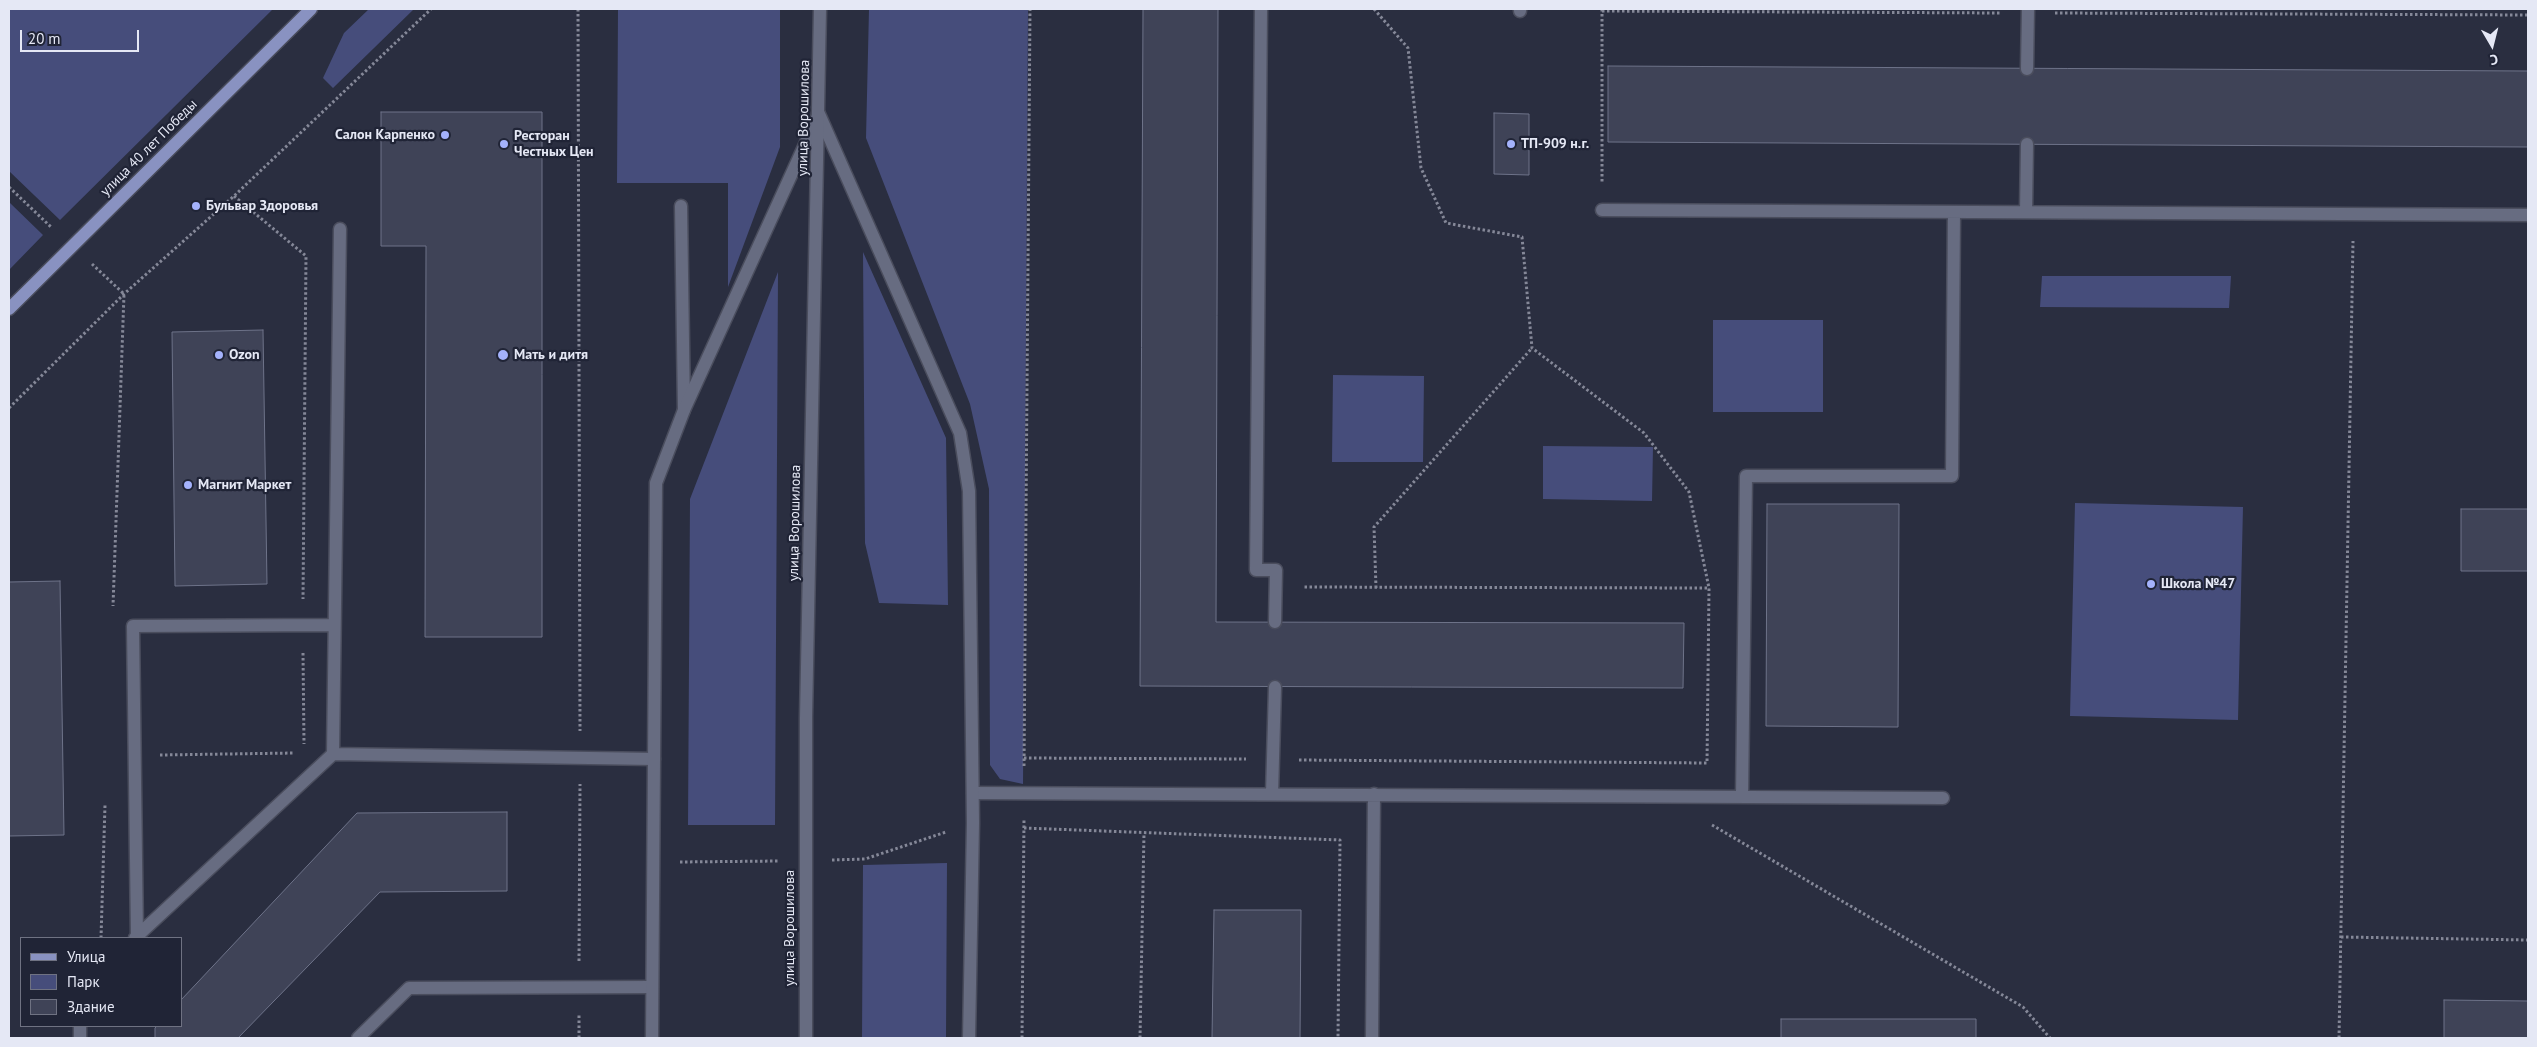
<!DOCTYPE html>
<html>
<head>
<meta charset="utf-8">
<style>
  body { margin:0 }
  #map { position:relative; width:2537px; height:1047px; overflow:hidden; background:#2a2e40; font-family:"PT Sans",sans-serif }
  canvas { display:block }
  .frame { position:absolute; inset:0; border:10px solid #e5e8f5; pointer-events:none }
  .legend { position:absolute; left:20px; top:937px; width:162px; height:90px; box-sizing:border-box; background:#202436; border:1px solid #6f7282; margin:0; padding:6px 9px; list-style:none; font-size:15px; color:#e5e8f5 }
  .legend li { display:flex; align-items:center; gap:10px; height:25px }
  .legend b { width:25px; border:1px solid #6f7282 }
  .north { position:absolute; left:2467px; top:20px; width:50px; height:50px; -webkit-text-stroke:4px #202436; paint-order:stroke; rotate:172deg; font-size:14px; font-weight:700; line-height:20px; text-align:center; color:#e5e8f5 }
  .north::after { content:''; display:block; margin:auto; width:18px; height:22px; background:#e5e8f5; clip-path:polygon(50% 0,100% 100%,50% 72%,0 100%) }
  .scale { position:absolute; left:20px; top:30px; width:119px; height:22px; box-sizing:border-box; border:2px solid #e5e8f5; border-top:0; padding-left:6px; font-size:15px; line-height:18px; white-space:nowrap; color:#e5e8f5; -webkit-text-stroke:4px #202436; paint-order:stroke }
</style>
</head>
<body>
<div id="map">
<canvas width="2537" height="1047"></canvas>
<div class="frame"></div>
<ul class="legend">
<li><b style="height:6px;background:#8992c1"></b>Улица</li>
<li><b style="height:14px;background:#464d7b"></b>Парк</li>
<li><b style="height:14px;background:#3f4357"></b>Здание</li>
</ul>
<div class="north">С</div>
<div class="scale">20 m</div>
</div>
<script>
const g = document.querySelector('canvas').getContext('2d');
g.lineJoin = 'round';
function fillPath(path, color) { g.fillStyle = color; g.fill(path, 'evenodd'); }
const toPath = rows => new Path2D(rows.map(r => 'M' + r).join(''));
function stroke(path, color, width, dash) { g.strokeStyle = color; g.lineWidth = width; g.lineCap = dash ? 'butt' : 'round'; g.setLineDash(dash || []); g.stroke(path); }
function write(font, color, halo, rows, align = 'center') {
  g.font = font + ' "PT Sans",sans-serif'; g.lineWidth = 4.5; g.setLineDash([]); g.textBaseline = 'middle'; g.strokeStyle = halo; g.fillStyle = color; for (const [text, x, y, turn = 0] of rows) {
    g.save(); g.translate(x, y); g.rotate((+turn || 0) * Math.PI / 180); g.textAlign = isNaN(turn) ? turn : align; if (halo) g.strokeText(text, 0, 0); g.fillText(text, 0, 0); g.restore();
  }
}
fillPath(toPath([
  [9,9,273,9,60,220,9,171],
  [369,9,414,9,333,88,323,78,344,33],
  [618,9,780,9,780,147,728,287,728,183,617,183],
  [869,9,1028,9,1023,784,1000,779,990,765,989,489,970,404,866,138],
  [9,202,43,235,9,270],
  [863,252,946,438,948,605,879,603,865,543],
  [778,272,775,825,688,825,690,499],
  [2042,276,2231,276,2229,308,2040,307],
  [1713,320,1823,320,1823,412,1713,412],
  [1333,375,1424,376,1423,462,1332,462],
  [1543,446,1653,447,1652,501,1543,499],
  [2075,503,2243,507,2238,720,2070,716],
  [947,863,946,1038,862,1038,863,865]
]), '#464d7b');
const building = toPath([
  [1143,9,1218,9,1216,622,1684,623,1683,688,1140,686,1143,9],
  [1608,66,2528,71,2528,147,1608,142,1608,66],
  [381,112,542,112,542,637,425,637,426,246,381,246,381,112],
  [1494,113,1529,114,1529,175,1494,174,1494,113],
  [263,330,267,584,175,586,172,332,263,330],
  [1767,504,1899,504,1898,727,1766,726,1767,504],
  [2461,509,2528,509,2528,571,2461,571,2461,509],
  [60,581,64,835,9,836,9,582,60,581],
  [507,812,507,891,380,892,238,1038,155,1038,155,1028,157,1026,181,1026,181,1000,357,813,507,812],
  [1214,910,1301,910,1300,1038,1212,1038,1214,910],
  [2444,1000,2528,1001,2528,1038,2444,1038,2444,1000],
  [1781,1019,1976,1019,1976,1038,1781,1038,1781,1019]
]);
fillPath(building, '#3f4357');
stroke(building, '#6e7389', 1);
const service = toPath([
  [1261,9,1256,570,1276,570,1275,622],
  [1520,11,1520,9],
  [2027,69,2028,9],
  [681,206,684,410],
  [1602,210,2528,215],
  [2026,212,2027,144],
  [333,754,340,229],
  [973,793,1943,798],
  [1272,794,1275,687],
  [1742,797,1746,476,1952,476,1954,212],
  [137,936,133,626,334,625],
  [135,938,333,754,654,759],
  [80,1026,80,1038],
  [358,1038,409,988,652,987],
  [1372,1038,1374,794]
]);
const minor = toPath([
  [819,114,960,433,969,491,973,823,969,1038],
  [652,1038,656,483,684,410,818,116]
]);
const secondary = toPath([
  [806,1038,806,717,820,9]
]);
const primary = toPath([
  [9,309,311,9]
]);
stroke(service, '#4a4d5d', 15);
stroke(minor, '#4a4d5d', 15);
stroke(secondary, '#4a4d5d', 15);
stroke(primary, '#4a4d5d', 15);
stroke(toPath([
  [578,9,580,731],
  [1374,9,1408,48,1421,168,1446,223,1522,237,1532,348,1644,433,1689,492,1709,588],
  [1602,9,1602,183],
  [1602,11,2001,13],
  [2055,13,2528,15],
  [9,187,52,228],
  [234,196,306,256,303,599],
  [92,264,124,294,113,606],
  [9,408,124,294,234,196,431,9],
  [1376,588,1374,527,1532,348],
  [303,653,304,744],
  [160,755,294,753],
  [1024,758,1246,759],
  [1299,760,1707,763,1709,588,1303,587],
  [1024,766,1030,9],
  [1712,825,2023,1007,2050,1038],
  [1024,828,1340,840,1338,1038],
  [832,860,865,859,946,832],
  [680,862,778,861],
  [2341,937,2528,940],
  [101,938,105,805],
  [579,961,580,784],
  [579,1038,579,1014],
  [1022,1038,1024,819],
  [1140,1038,1144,833],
  [2339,1038,2353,241]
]), '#858898', 3, [2.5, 2.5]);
stroke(service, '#676c81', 12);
stroke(minor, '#676c81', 12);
stroke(secondary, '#676c81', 12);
stroke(primary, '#8992c1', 12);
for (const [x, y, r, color] of [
  [445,135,5,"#a4b2fc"],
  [504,144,5,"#a4b2fc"],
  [1511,144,5,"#a4b2fc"],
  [196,206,5,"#a4b2fc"],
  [219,355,5,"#a4b2fc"],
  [503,355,6,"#a4b2fc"],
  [188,485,5,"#a4b2fc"],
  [2151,584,5,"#a4b2fc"]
]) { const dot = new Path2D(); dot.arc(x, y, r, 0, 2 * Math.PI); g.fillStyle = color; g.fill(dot); stroke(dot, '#202436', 2); }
write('14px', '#e5e8f5', '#202436', [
  ["улица Ворошилова",804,118,-89],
  ["улица 40 лет Победы",149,148,-45],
  ["улица Ворошилова",795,523,-89],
  ["улица Ворошилова",790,928,-90]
]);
write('bold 14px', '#e5e8f5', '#202436', [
  ["Салон Карпенко",435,135,"right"],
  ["Ресторан",514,136],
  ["Честных Цен",514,152],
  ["ТП-909 н.г.",1521,144],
  ["Бульвар Здоровья",206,206],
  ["Ozon",229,355],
  ["Мать и дитя",514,355],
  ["Магнит Маркет",198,485],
  ["Школа №47",2161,584]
], 'left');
</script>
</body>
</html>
